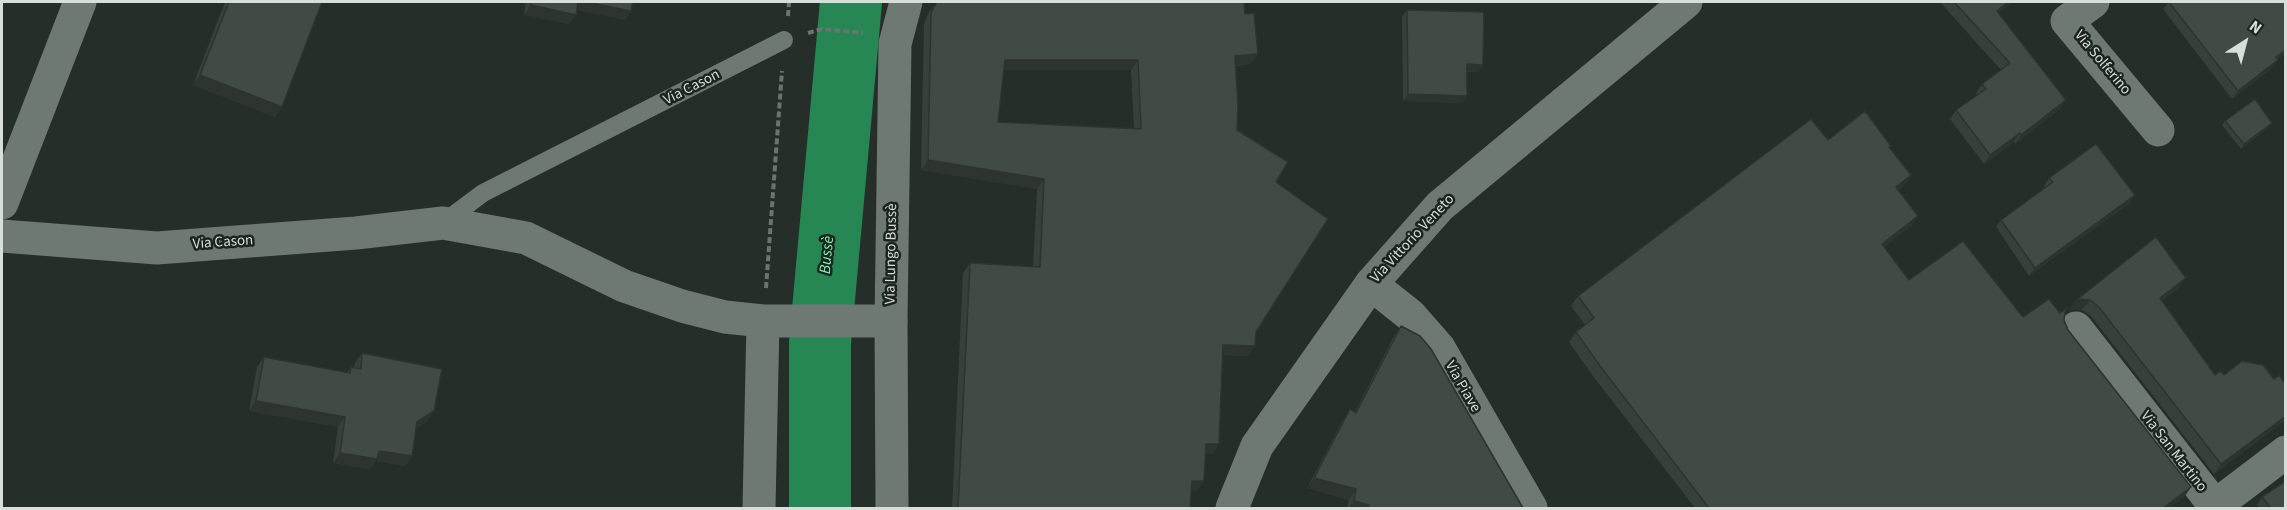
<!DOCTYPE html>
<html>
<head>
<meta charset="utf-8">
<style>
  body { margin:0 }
  #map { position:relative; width:2287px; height:510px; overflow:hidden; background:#252e28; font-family:"Source Sans 3",sans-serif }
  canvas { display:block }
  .frame { position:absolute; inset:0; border:3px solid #d8deda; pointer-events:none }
  .north { position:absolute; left:2215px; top:12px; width:60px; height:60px; -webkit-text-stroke:4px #1b241e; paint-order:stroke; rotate:36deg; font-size:16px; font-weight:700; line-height:24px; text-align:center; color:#d8deda }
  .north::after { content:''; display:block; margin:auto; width:21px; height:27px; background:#d8deda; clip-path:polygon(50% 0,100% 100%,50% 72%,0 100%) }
</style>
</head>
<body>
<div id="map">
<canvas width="2287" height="510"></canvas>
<div class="frame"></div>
<div class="north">N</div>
</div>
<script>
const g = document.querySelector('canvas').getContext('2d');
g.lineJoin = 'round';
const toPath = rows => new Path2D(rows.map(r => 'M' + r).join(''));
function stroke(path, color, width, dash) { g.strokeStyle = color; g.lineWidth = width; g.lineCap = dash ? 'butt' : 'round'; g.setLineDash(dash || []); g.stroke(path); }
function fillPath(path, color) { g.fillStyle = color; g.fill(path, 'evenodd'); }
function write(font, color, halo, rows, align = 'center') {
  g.font = font + ' "Source Sans 3",sans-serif'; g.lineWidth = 5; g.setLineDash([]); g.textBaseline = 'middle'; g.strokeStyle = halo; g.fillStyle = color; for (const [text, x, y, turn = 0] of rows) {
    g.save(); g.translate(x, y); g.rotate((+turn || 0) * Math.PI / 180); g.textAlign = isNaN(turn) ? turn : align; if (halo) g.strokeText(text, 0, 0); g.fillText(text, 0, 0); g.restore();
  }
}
stroke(toPath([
  [820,508,820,343,851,2]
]), '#268654', 62);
stroke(toPath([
  [788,16,789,2],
  [808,33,822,29,863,33],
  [766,288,782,71]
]), '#6c746e', 4, [6, 3]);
stroke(toPath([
  [443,223,483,193,784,40]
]), '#6e7972', 18);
stroke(toPath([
  [2093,2,2067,21,2158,130],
  [2,203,80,2],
  [2,236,157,248,356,233,443,223,526,238,624,286,682,306,725,317,763,321,891,321],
  [1371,284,1410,315,1439,348,1531,508],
  [2076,328,2215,506,2286,452],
  [759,508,763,321]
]), '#6e7972', 33);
stroke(toPath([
  [1232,508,1257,446,1371,284,1440,206,1686,2]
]), '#6e7972', 33);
stroke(toPath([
  [892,508,891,321,895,44,906,2]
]), '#6e7972', 33);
fillPath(toPath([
  [225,2,322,2,275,117,193,85],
  [526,2,633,2,631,11,625,20,577,10,576,15,569,24,524,15],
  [937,2,1245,14,1258,54,1250,64,1236,66,1237,130,1276,182,1256,332,1248,356,1223,355,1219,444,1212,454,1205,454,1204,481,1197,491,1191,491,1190,508,952,508,963,273,970,263,1033,267,1037,189,921,170,924,24,929,12],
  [1004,70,1131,70,1134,129,998,122],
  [1940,2,2012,2,1998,13,2060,109,2015,144,2014,142,1984,164,1950,119,1956,110,1977,95,1976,93,1982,84,2001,70],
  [2169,2,2286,2,2286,53,2278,59,2272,68,2232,99,2163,9],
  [1407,10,1483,65,1478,72,1467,72,1467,96,1462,103,1403,101,1402,17],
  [2225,121,2269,127,2241,149,2222,125],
  [1890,148,1911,175,1904,185,1898,190,1911,226,1884,247,1909,280,2023,317,2060,313,2065,312,2064,320,2068,330,2191,487,2184,497,2169,508,1695,508,1593,376,1569,342,1576,332,1585,325,1571,306,1578,296],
  [2049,178,2130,203,2029,276,1996,227,2001,220,2045,187,2044,186],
  [2186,278,2178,288,2162,301,2215,375,2224,375,2274,379,2286,385,2286,420,2214,474,2091,316,2082,310,2074,309,2068,312,2075,301],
  [1401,326,1522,507,1523,508,1347,508,1349,500,1307,488,1343,420,1350,409,1355,412,1394,336],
  [362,353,427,421,416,428,412,456,405,466,376,461,370,469,333,463,338,427,249,411,257,367,264,357,347,373,351,367,354,368,355,363],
  [2262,497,2286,508,2260,508,2257,505]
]), '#38403a');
fillPath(toPath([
  [577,2,586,2,631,11,625,20,571,9],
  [2008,2,2012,2,1990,20,1997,11],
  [531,5,576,15,569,24,524,15],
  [2286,50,2286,53,2272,64,2278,60,2272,68,2232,99,2238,91],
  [1258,54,1250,64,1228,66,1235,56],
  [1005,60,1138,60,1131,70,998,70],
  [1467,64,1483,65,1478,72,1462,71],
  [200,75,282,107,275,117,193,85],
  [1408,94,1467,96,1462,103,1403,101],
  [2066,100,2060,109,2015,144,2021,135],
  [2272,123,2269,127,2241,149,2244,144],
  [2020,133,2014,142,1984,164,1990,155],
  [928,160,1044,179,1037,189,921,170],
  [1911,175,1904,185,1889,197,1896,187],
  [2135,195,2130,203,2029,276,2035,268],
  [1918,216,1911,226,1875,254,1882,244],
  [2186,278,2178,288,2152,308,2160,298],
  [2081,299,2090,300,2082,310,2074,309,2068,312,2075,301],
  [1223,345,1255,346,1248,356,1216,355],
  [256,401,345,417,338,427,249,411],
  [434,411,427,421,410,432,417,422],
  [2286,416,2286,420,2214,474,2221,464],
  [1206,444,1219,444,1212,454,1199,454],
  [379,451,412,456,405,466,376,461,370,469,333,463,340,453],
  [1314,478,1356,489,1349,500,1307,488],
  [1192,481,1204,481,1197,491,1185,491],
  [2191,487,2184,497,2169,508,2163,508],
  [1354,501,1369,505,1366,508,1349,508]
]), '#2e3430');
const building = toPath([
  [229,2,322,2,282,107,200,75,229,2],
  [531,2,578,2,576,15,531,5,531,2],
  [586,2,633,2,631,11,586,2],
  [937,2,1244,2,1245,14,1254,13,1258,54,1235,56,1238,104,1237,130,1288,162,1276,182,1328,219,1256,332,1255,346,1223,345,1219,444,1206,444,1204,481,1192,481,1190,508,958,508,970,263,1040,267,1044,179,928,160,931,13,937,2],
  [1005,60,1138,60,1141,129,998,122,1005,60],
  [1954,2,2008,2,1997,11,2066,100,2021,135,2020,133,1990,155,1956,110,1986,89,1982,84,2010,63,1954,2],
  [2169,2,2286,2,2286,50,2276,57,2278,60,2238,91,2169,2],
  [1407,10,1484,12,1483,65,1467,64,1467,96,1408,94,1407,10],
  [2255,99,2272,123,2244,144,2225,121,2255,99],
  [1865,111,1891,146,1889,147,1911,175,1896,187,1918,216,1882,244,1909,280,1963,241,2023,317,2049,299,2060,313,2069,306,2065,312,2064,320,2068,330,2191,487,2163,508,1709,508,1600,366,1576,332,1594,318,1578,296,1811,119,1828,140,1865,111],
  [2096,144,2135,195,2035,268,2001,220,2053,182,2049,178,2096,144],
  [2156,237,2186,278,2160,298,2215,375,2221,371,2224,375,2242,361,2263,365,2274,379,2279,375,2286,385,2286,416,2221,464,2098,306,2090,300,2081,299,2075,301,2156,237],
  [1401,326,1420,336,1431,349,1523,508,1368,508,1369,505,1354,501,1356,489,1314,478,1350,409,1356,413,1401,326],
  [362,353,442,369,434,411,417,422,412,456,379,451,377,459,340,453,345,417,256,401,264,357,350,373,351,367,361,369,362,353],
  [2286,481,2286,508,2271,508,2262,497,2286,481]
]);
fillPath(building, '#414b44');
stroke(building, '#2e3430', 1.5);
write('15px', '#d8deda', '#1b241e', [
  ["Via Solferino",2102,63,50],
  ["Via Cason",692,88,-27],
  ["Via Vittorio Veneto",1413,239,-47],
  ["Via Cason",223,243,-4],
  ["Via Lungo Bussè",892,254,-89],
  ["Via Piave",1462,387,60],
  ["Via San Martino",2173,452,52]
]);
write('italic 16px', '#7ef6af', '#1b241e', [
  ["Bussè",828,255,-85]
]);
</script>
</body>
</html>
